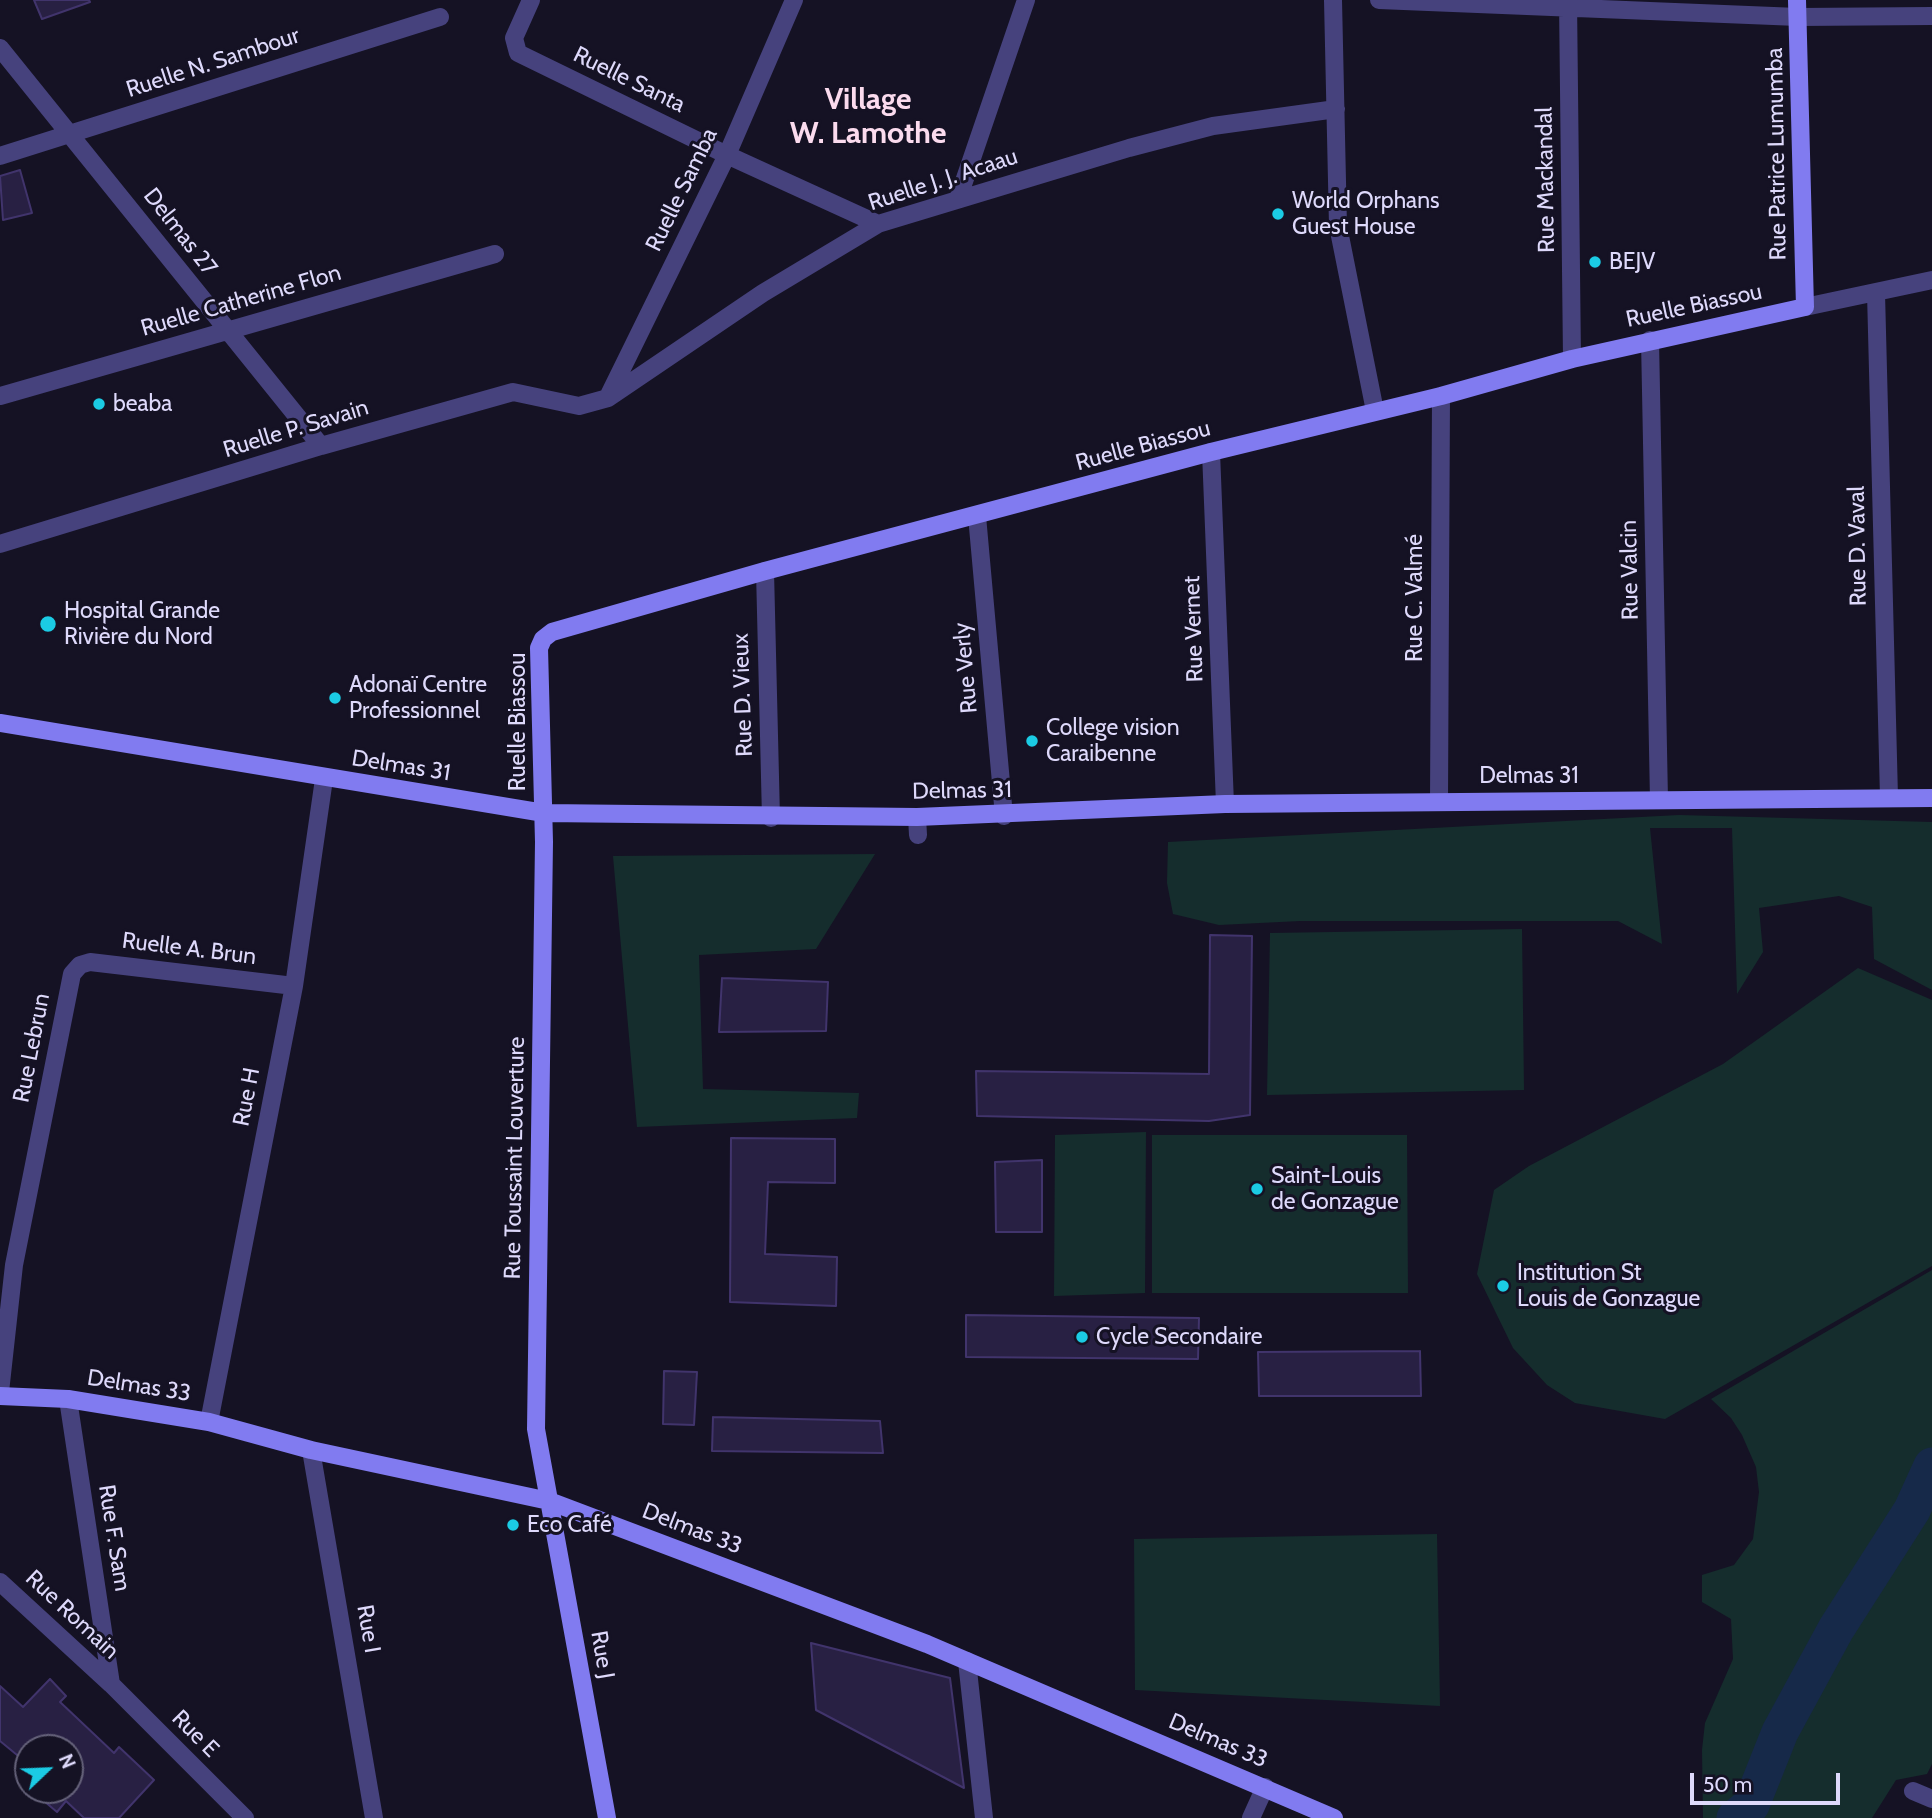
<!DOCTYPE html>
<html>
<head>
<meta charset="utf-8">
<style>
  body { margin:0 }
  #map { position:relative; width:1932px; height:1818px; overflow:hidden; background:#151224; font-family:Cabin,sans-serif }
  canvas { display:block }
  .north { position:absolute; left:14px; top:1734px; width:70px; height:70px; box-sizing:border-box; background:#151224; border:2px solid #65627a; border-radius:50%; rotate:67deg; font-size:19px; font-weight:700; line-height:28px; text-align:center; color:#ded9fb }
  .north::after { content:''; display:block; margin:auto; width:24px; height:32px; background:#1bcbe4; clip-path:polygon(50% 0,100% 100%,50% 72%,0 100%) }
  .scale { position:absolute; left:1690px; top:1773px; width:150px; height:32px; box-sizing:border-box; border:4px solid #ded9fb; border-top:0; padding-left:9px; font-size:21px; line-height:24px; white-space:nowrap; color:#ded9fb; -webkit-text-stroke:5px #151224; paint-order:stroke }
</style>
</head>
<body>
<div id="map">
<canvas width="1932" height="1818"></canvas>
<div class="north">N</div>
<div class="scale">50 m</div>
</div>
<script>
const g = document.querySelector('canvas').getContext('2d');
g.lineJoin = 'round';
function fillPath(path, color) { g.fillStyle = color; g.fill(path, 'evenodd'); }
const toPath = rows => new Path2D(rows.map(r => 'M' + r).join(''));
function stroke(path, color, width, dash) { g.strokeStyle = color; g.lineWidth = width; g.lineCap = dash ? 'butt' : 'round'; g.setLineDash(dash || []); g.stroke(path); }
function write(font, color, halo, rows, align = 'center') {
  g.font = font + ' Cabin,sans-serif'; g.lineWidth = 6; g.setLineDash([]); g.textBaseline = 'middle'; g.strokeStyle = halo; g.fillStyle = color; for (const [text, x, y, turn = 0] of rows) {
    g.save(); g.translate(x, y); g.rotate((+turn || 0) * Math.PI / 180); g.textAlign = isNaN(turn) ? turn : align; if (halo) g.strokeText(text, 0, 0); g.fillText(text, 0, 0); g.restore();
  }
}
fillPath(toPath([
  [1679,815,1932,822,1932,990,1874,959,1872,907,1839,896,1759,908,1763,952,1737,994,1732,828,1650,828,1662,944,1618,921,1300,921,1219,925,1173,914,1167,883,1168,842],
  [875,854,816,949,699,955,703,1089,859,1093,857,1118,637,1127,613,856],
  [1522,929,1524,1090,1267,1095,1270,933],
  [1858,968,1932,1000,1932,1266,1665,1419,1575,1403,1547,1385,1513,1348,1477,1274,1494,1190,1529,1166,1723,1064],
  [1146,1132,1145,1293,1054,1296,1055,1135],
  [1152,1135,1407,1135,1408,1293,1152,1293],
  [1932,1270,1932,1764,1927,1774,1896,1780,1872,1818,1703,1818,1702,1750,1705,1723,1733,1659,1731,1619,1702,1602,1702,1575,1734,1565,1753,1539,1759,1492,1756,1467,1742,1435,1731,1418,1711,1399],
  [1437,1534,1440,1706,1135,1690,1134,1539]
]), '#152d2d');
stroke(toPath([
  [1735,1818,1751,1805,1780,1732,1836,1629,1912,1510,1932,1466]
]), '#162949', 37);
const building = toPath([
  [34,0,89,0,90,2,42,19,34,0],
  [20,170,32,213,3,220,0,176,20,170],
  [1210,935,1252,936,1250,1115,1209,1121,977,1116,976,1071,1209,1074,1210,935],
  [722,978,828,982,826,1031,719,1032,722,978],
  [731,1138,835,1139,835,1183,768,1182,765,1254,837,1257,836,1306,730,1302,731,1138],
  [1042,1160,1042,1232,996,1232,995,1162,1042,1160],
  [966,1315,1199,1318,1198,1359,966,1357,966,1315],
  [1420,1351,1421,1396,1259,1396,1258,1352,1420,1351],
  [664,1371,697,1372,694,1425,663,1424,664,1371],
  [713,1417,880,1421,883,1453,712,1451,713,1417],
  [811,1643,950,1678,964,1788,816,1710,811,1643],
  [50,1679,66,1696,60,1702,114,1753,119,1747,154,1780,119,1818,84,1818,66,1801,57,1812,31,1790,70,1790,70,1748,28,1748,28,1764,0,1741,0,1686,23,1707,50,1679]
]);
fillPath(building, '#282043');
stroke(building, '#41346c', 2);
stroke(toPath([
  [531,0,514,38,518,53,727,155,878,224],
  [1333,0,1338,226,1375,411],
  [1379,0,1798,17,1932,16],
  [1568,0,1572,359],
  [0,48,321,446],
  [0,156,440,17],
  [958,199,1026,0],
  [1876,293,1889,797],
  [1805,307,1932,280],
  [1650,340,1659,800],
  [609,395,727,155,794,0],
  [0,396,495,254],
  [1211,452,1225,804],
  [977,516,1004,816],
  [0,544,321,446,513,392,579,406,608,398,763,293,878,224,1129,148,1213,126,1336,109],
  [765,571,771,818],
  [1439,800,1441,396],
  [917,817,918,835],
  [0,1392,14,1265,72,974,80,965,90,962,294,986],
  [68,1399,111,1684],
  [209,1422,294,986,324,779],
  [311,1450,374,1818],
  [0,1582,111,1684,245,1818],
  [967,1661,984,1818],
  [1913,1791,1932,1799],
  [1251,1818,1265,1787]
]), '#46427d', 18);
stroke(toPath([
  [0,723,544,813,917,817,1225,804,1932,798],
  [0,1396,68,1399,209,1422,311,1450,549,1501,927,1644,1334,1818],
  [607,1818,536,1429,544,842,539,648,543,639,552,632,765,571,1211,452,1441,396,1572,359,1805,307,1797,0]
]), '#817bf0', 18);
for (const [x, y, r, color] of [
  [1278,214,7,"#1bcbe4"],
  [1595,262,7,"#1bcbe4"],
  [99,404,7,"#1bcbe4"],
  [48,624,9,"#1bcbe4"],
  [335,698,7,"#1bcbe4"],
  [1032,741,7,"#1bcbe4"],
  [1257,1189,7,"#1bcbe4"],
  [1503,1286,7,"#1bcbe4"],
  [1082,1337,7,"#1bcbe4"],
  [513,1525,7,"#1bcbe4"]
]) { const dot = new Path2D(); dot.arc(x, y, r, 0, 2 * Math.PI); g.fillStyle = color; g.fill(dot); stroke(dot, '#151224', 2.5); }
write('23px', '#ded9fb', '#151224', [
  ["Ruelle N. Sambour",213,63,-18],
  ["Ruelle Santa",629,80,26],
  ["Rue Patrice Lumumba",1777,154,-91],
  ["Ruelle J. J. Acaau",943,180,-18],
  ["Rue Mackandal",1546,180,-91],
  ["Ruelle Samba",682,190,-64],
  ["Delmas 27",180,232,52],
  ["Ruelle Catherine Flon",241,301,-16],
  ["Ruelle Biassou",1694,306,-12],
  ["Ruelle P. Savain",296,429,-17],
  ["Ruelle Biassou",1143,446,-15],
  ["Rue D. Vaval",1858,546,-91],
  ["Rue Valcin",1630,570,-91],
  ["Rue C. Valmé",1415,598,-90],
  ["Rue Vernet",1194,629,-92],
  ["Rue Verly",966,668,-95],
  ["Rue D. Vieux",743,695,-92],
  ["Ruelle Biassou",518,722,-90],
  ["Delmas 31",401,766,9],
  ["Delmas 31",1529,776],
  ["Delmas 31",962,791,-1],
  ["Ruelle A. Brun",189,949,7],
  ["Rue Lebrun",32,1048,-79],
  ["Rue H",247,1097,-79],
  ["Rue Toussaint Louverture",515,1158,-89],
  ["Delmas 33",139,1386,9],
  ["Delmas 33",692,1529,21],
  ["Rue F. Sam",114,1538,81],
  ["Rue Romain",72,1615,43],
  ["Rue I",368,1629,80],
  ["Rue J",602,1655,80],
  ["Rue E",195,1734,45],
  ["Delmas 33",1218,1741,23]
]);
write('23px', '#ded9fb', '#151224', [
  ["World Orphans",1292,201],
  ["Guest House",1292,227],
  ["BEJV",1609,262],
  ["beaba",113,404],
  ["Hospital Grande",64,611],
  ["Rivière du Nord",64,637],
  ["Adonaï Centre",349,685],
  ["Professionnel",349,711],
  ["College vision",1046,728],
  ["Caraibenne",1046,754],
  ["Saint-Louis",1271,1176],
  ["de Gonzague",1271,1202],
  ["Institution St",1517,1273],
  ["Louis de Gonzague",1517,1299],
  ["Cycle Secondaire",1096,1337],
  ["Eco Café",527,1525]
], 'left');
write('bold 30px', '#fbdbee', '#151224', [
  ["Village",868,100],
  ["W. Lamothe",868,134]
]);
</script>
</body>
</html>
